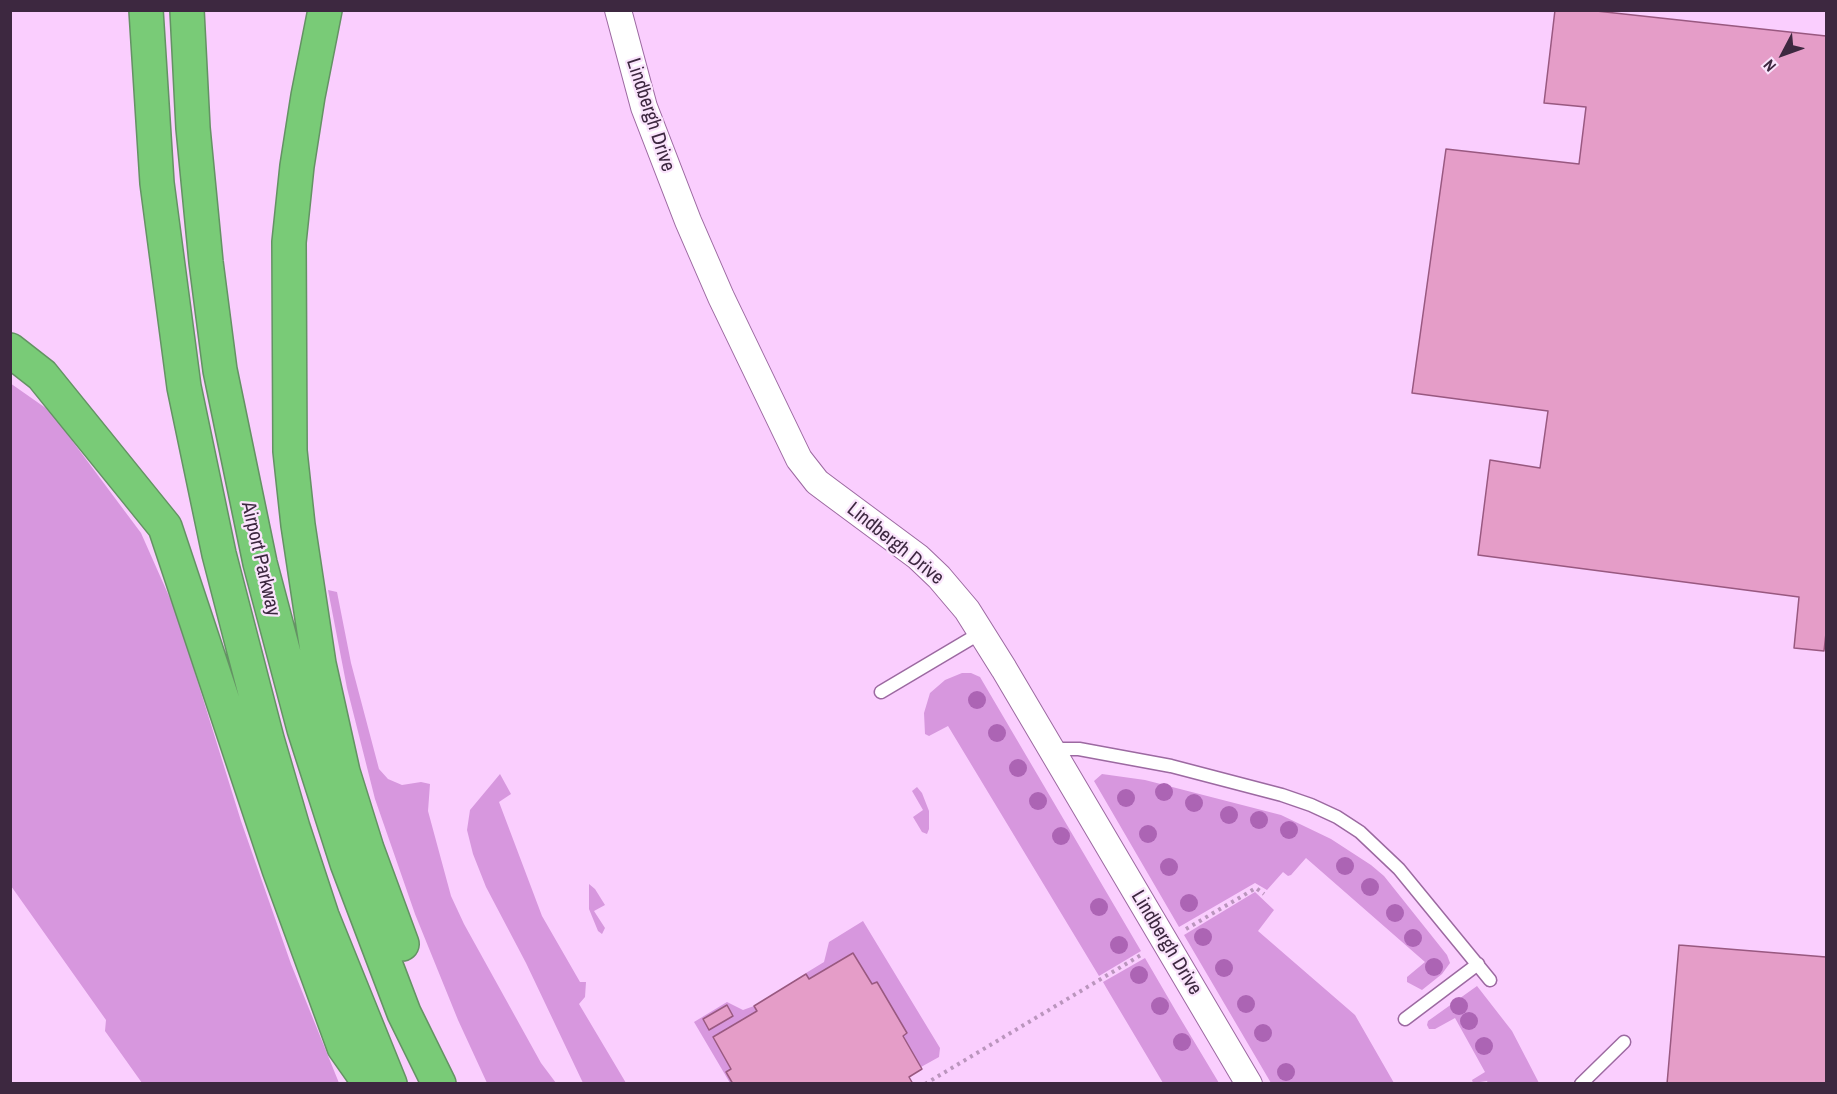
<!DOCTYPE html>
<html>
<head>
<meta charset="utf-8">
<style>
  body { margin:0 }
  #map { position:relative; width:1837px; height:1094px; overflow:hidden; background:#facefe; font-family:"Archivo Narrow",sans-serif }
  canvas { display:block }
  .frame { position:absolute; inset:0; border:12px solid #3d2840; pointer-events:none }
  .north { position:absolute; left:1753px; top:24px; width:60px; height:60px; -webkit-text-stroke:4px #fae4fc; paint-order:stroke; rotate:229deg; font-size:16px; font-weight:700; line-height:24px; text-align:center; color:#3d2840 }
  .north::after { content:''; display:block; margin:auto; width:21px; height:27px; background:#3d2840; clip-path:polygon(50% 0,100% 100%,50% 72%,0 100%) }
</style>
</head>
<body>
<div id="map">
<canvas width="1837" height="1094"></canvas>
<div class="frame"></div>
<div class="north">N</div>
</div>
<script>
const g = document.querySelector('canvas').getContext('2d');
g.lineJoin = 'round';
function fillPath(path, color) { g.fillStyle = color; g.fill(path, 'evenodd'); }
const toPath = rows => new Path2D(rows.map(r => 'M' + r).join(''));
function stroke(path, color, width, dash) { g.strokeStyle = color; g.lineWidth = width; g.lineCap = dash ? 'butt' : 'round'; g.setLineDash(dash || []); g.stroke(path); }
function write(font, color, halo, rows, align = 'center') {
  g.font = font + ' "Archivo Narrow",sans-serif'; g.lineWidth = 4.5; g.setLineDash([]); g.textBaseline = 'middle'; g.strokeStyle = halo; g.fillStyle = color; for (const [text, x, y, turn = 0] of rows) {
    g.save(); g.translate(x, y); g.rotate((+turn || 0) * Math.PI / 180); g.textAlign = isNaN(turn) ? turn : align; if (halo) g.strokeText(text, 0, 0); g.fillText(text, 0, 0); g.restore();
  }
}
fillPath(toPath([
  [10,383,50,411,141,533,176,612,241,821,291,964,339,1083,142,1083,105,1031,106,1020,11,886],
  [328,590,337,592,351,663,379,769,388,779,402,785,421,782,430,784,428,811,451,896,464,924,541,1063,556,1083,487,1083,458,1020,415,914,375,799,347,688],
  [962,673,971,673,980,677,1141,951,1099,976,948,726,929,736,925,734,924,713,930,693,945,680],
  [500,774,511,794,499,802,542,916,580,982,586,982,585,997,579,1004,626,1083,583,1083,526,963,486,887,473,854,467,830,470,810],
  [1102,774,1145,780,1281,815,1331,839,1371,865,1384,876,1447,955,1450,963,1442,974,1422,990,1407,982,1407,977,1425,962,1306,858,1291,875,1288,876,1283,872,1267,890,1255,883,1179,927,1094,781],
  [917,787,922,793,929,811,929,829,927,834,922,832,913,817,923,810,912,791],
  [589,884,595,889,605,905,594,911,605,928,602,934,598,931,589,909],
  [1255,892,1274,910,1258,931,1355,1015,1394,1083,1271,1083,1184,935],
  [863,921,940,1048,939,1057,921,1067,903,1036,907,1033,877,982,872,984,853,953,809,979,806,974,806,973,824,962,829,942],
  [1145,958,1177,1013,1219,1083,1163,1083,1107,989,1103,982],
  [1477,986,1512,1031,1539,1083,1488,1083,1487,1081,1473,1083,1472,1080,1485,1072,1455,1018,1435,1029,1429,1029,1427,1025,1428,1021],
  [727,1002,743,1010,754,1006,757,1011,713,1037,731,1069,726,1072,733,1083,730,1083,694,1022],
  [727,1005,733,1016,709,1030,703,1019]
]), '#d797de');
const building = toPath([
  [1555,10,1587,10,1826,36,1826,633,1824,651,1794,648,1799,597,1478,555,1490,460,1540,468,1548,411,1412,393,1446,149,1579,164,1586,107,1544,103,1555,10],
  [1679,945,1826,957,1826,1084,1667,1084,1679,945],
  [853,953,872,984,877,982,907,1033,903,1036,922,1069,909,1077,913,1084,733,1084,726,1072,731,1069,713,1037,757,1011,754,1006,806,974,809,979,853,953],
  [727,1005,733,1016,709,1030,703,1019,727,1005]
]);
fillPath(building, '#e59dc8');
stroke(building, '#995880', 1.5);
const service = toPath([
  [881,692,982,632],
  [1052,749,1079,749,1171,766,1282,795,1311,805,1337,817,1360,832,1399,869,1490,980],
  [1405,1019,1478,964],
  [1581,1084,1624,1042]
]);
const minor = toPath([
  [618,10,644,107,688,221,721,297,799,459,817,482,829,491,918,557,939,577,967,610,1004,669,1249,1084]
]);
const motorway = toPath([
  [146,10,157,183,184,387,219,554,267,739,293,828,322,916,390,1084],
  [187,10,193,128,206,262,220,370,260,563,304,729,347,863,404,1013,439,1084],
  [325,10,308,96,297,166,289,242,290,451,298,525,319,664,343,772,367,849,402,944],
  [10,350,42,375,165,527,279,869,344,1047,370,1084]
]);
stroke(service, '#9c69a1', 15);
stroke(minor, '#9c69a1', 28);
stroke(motorway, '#649264', 36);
stroke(toPath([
  [1186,929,1256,888,1264,894],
  [925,1084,1141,955]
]), '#ba95bd', 4, [3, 4.5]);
stroke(service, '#fff', 12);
stroke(minor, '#fff', 26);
stroke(motorway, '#79cb77', 33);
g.fillStyle = '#ac64b4';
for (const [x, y] of [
  [977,700],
  [997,733],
  [1018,768],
  [1164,792],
  [1126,798],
  [1038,801],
  [1194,803],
  [1229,815],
  [1259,820],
  [1289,830],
  [1148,834],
  [1061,836],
  [1345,866],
  [1169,867],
  [1370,887],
  [1189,903],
  [1099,907],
  [1395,913],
  [1203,937],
  [1413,938],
  [1119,945],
  [1434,967],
  [1224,968],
  [1139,975],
  [1246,1004],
  [1160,1006],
  [1459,1006],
  [1469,1021],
  [1263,1033],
  [1182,1042],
  [1484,1046],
  [1286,1072]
]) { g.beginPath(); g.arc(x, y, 9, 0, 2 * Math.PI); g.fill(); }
write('20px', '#3d2840', '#fae4fc', [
  ["Lindbergh Drive",650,115,72],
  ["Lindbergh Drive",895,544,39],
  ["Airport Parkway",260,559,77],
  ["Lindbergh Drive",1166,943,59]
]);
</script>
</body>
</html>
